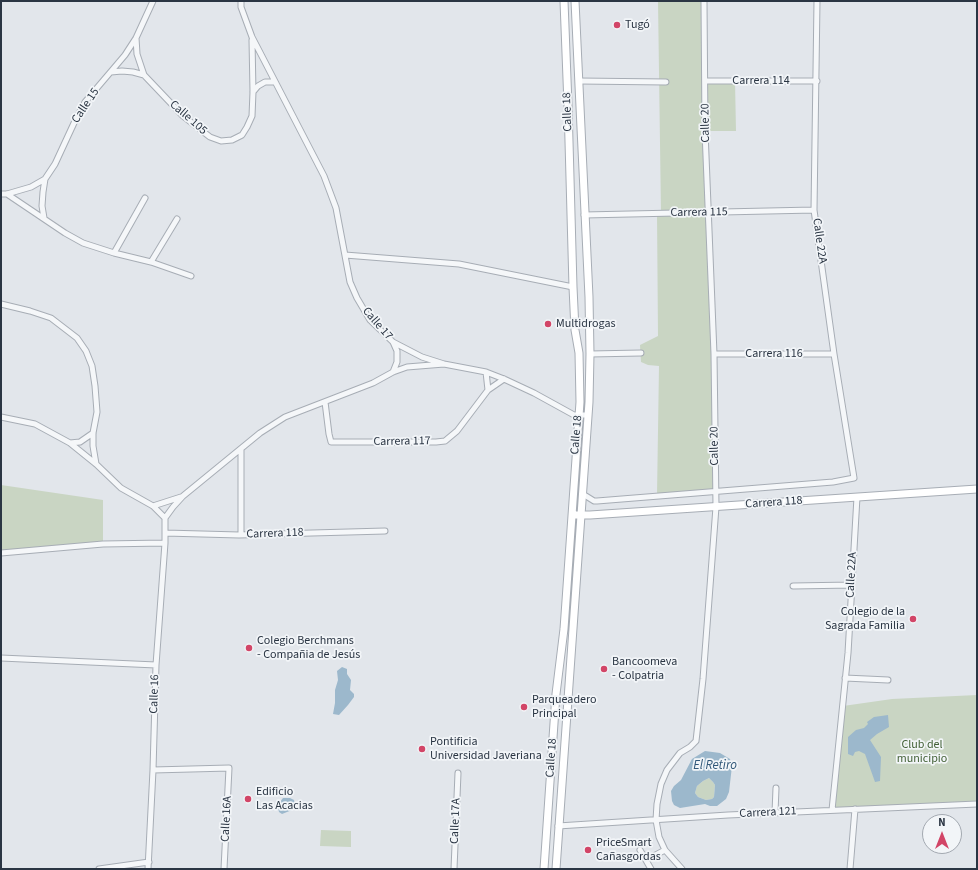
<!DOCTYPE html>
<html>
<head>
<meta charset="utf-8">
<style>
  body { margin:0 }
  #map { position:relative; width:978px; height:870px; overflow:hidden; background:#e2e6eb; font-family:"Source Sans 3",sans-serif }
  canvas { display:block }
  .frame { position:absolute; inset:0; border:2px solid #2a3543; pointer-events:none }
  .north { position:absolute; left:922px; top:814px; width:40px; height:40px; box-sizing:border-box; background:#f2f5f8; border:1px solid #a2a8b0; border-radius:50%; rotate:0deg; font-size:11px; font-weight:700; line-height:16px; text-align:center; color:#2a3543 }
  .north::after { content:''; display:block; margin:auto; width:14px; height:18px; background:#d24567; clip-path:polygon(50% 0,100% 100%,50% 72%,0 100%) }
</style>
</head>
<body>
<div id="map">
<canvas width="978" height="870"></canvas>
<div class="frame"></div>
<div class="north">N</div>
</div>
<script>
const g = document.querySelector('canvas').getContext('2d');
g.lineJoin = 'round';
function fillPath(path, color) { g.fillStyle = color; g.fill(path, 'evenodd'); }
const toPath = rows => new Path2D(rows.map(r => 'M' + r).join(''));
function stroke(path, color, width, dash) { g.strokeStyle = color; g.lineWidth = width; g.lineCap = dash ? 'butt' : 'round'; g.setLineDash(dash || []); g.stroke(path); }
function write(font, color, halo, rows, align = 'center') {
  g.font = font + ' "Source Sans 3",sans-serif'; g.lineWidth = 3.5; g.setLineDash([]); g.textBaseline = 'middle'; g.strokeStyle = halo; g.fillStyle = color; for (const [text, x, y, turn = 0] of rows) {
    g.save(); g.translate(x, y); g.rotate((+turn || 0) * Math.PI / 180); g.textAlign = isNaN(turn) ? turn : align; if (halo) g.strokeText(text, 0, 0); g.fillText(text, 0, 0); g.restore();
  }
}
fillPath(toPath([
  [658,1,704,1,706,81,735,81,736,131,706,131,716,491,657,495,659,366,648,365,641,362,640,345,658,336,657,214,661,214],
  [1,485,103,500,103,544,1,553],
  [977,695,977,804,832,810,843,706,892,699],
  [709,778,713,782,715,785,714,797,712,799,706,800,698,797,695,793,697,786,703,781],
  [321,830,351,831,351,847,320,846]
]), '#c9d5c3');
fillPath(toPath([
  [342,667,347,669,347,674,351,680,350,690,354,694,354,697,348,705,339,715,333,714,335,703,335,690,338,680,337,671],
  [888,715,889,727,877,734,870,740,881,757,880,781,875,782,865,754,859,751,855,752,853,756,848,754,848,737,856,730,864,728,868,724,867,722,874,717],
  [705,751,720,753,730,759,732,766,729,792,726,799,717,806,710,806,705,804,680,808,674,805,672,801,671,791,674,786,681,780,692,759],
  [709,778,713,782,715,785,714,797,712,799,706,800,698,797,695,793,697,786,703,781],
  [283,798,290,798,294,800,295,804,292,810,282,814,279,812,278,807,280,802]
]), '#9cb8cc');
const street = toPath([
  [241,1,241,7,252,37,324,176,336,208,350,282,357,298,370,320,393,342,397,351,397,362,393,372],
  [136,38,137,54,144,75,183,116,210,137,221,141,232,140,242,135,247,127,252,116,253,92,252,40],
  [111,72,122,71,133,72,144,75],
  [579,81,666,82],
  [706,81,817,81],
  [253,92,258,86,265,82,275,82],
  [1,194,7,194,31,187,45,179,55,164,74,123,85,102,125,55,136,38,153,1],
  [7,194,65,233,83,243,114,253,151,262,191,276],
  [584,215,814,210],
  [44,218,42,206,43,192,45,179],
  [114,253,145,198],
  [345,255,459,264,573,287],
  [151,262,177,219],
  [1,304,30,311,51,318,77,338,86,351,92,366,95,386,97,412,93,433,93,446,96,464],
  [393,342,422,357,444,364,486,372,504,379,534,393,574,415,588,415],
  [590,354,641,353],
  [714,354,834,354],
  [486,372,488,390],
  [325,402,329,434,331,442,436,442,445,441,457,431,488,390,504,379],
  [1,417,35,424,70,443,96,464,121,488,153,506,165,518],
  [70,443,80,442,93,433],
  [586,496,594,501,597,501,833,482,854,478,834,354,814,210,817,1],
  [153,506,181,497],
  [165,518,173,507,183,496,260,433,285,417,373,383,393,372,407,367,444,364],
  [165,533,239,535,385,531],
  [241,535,241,449],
  [1,553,103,544,165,543],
  [793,586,852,585],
  [1,658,156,665],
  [845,678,888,680],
  [153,770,229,768,224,869],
  [832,810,848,653,857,497],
  [775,813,776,788],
  [558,826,728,815,977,804],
  [640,850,651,869],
  [646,860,665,850],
  [99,869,149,862],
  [148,869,153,770,156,665,165,543,165,518],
  [454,869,458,773],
  [682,869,665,850,659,837,656,820,657,804,661,784,667,770,680,753,690,747,696,741,703,679,716,507,714,354,705,131,704,1],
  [850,869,855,809]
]);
const secondary = toPath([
  [576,515,590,515,977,489],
  [544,869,556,694,564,629,580,402,579,353,575,330,573,287,568,105,564,1],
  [556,869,589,402,590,354,589,297,575,1]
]);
stroke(street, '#a7adb5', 7);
stroke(secondary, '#a7adb5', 9);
stroke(street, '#f5f7f9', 5);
stroke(secondary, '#fff', 7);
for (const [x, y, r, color] of [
  [617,25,4,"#d24567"],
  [548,324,4,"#d24567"],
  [913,619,4,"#d24567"],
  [249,648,4,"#d24567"],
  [604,669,4,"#d24567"],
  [524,707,4,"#d24567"],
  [422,749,4,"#d24567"],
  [248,799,4,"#d24567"],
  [588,850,4,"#d24567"]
]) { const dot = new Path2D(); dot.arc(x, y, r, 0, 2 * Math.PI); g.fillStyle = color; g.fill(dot); stroke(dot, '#f2f5f8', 1.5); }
write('12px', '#2a3543', '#f2f5f8', [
  ["Tugó",625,25],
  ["Multidrogas",556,324],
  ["Colegio de la",905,612,"right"],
  ["Sagrada Familia",905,626,"right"],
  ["Colegio Berchmans",257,641],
  ["- Compañia de Jesús",257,655],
  ["Bancoomeva",612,662],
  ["- Colpatria",612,676],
  ["Parqueadero",532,700],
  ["Principal",532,714],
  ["Pontificia",430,742],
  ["Universidad Javeriana",430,756],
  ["Edificio",256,792],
  ["Las Acacias",256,806],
  ["PriceSmart",596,843],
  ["Cañasgordas",596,857]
], 'left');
write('12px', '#2a3543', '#f2f5f8', [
  ["Carrera 114",761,81],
  ["Calle 15",86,106,-56],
  ["Calle 18",568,112,-92],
  ["Calle 105",188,118,41],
  ["Calle 20",706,123,-91],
  ["Carrera 115",699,213,-1],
  ["Calle 22A",819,241,82],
  ["Calle 17",377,324,49],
  ["Carrera 116",774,354],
  ["Calle 18",577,435,-85],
  ["Carrera 117",402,442,-1],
  ["Calle 20",715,446,-91],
  ["Carrera 118",774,503,-4],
  ["Carrera 118",275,534,-2],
  ["Calle 22A",852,575,-87],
  ["Calle 16",155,694,-88],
  ["Calle 18",552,758,-86],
  ["Carrera 121",768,813,-3],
  ["Calle 16A",227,819,-87],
  ["Calle 17A",456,821,-88]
]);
write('12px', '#426036', '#f2f5f8', [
  ["Club del",922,745],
  ["municipio",922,759]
]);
write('italic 13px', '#325879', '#f2f5f8', [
  ["El Retiro",715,766]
]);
</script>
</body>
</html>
